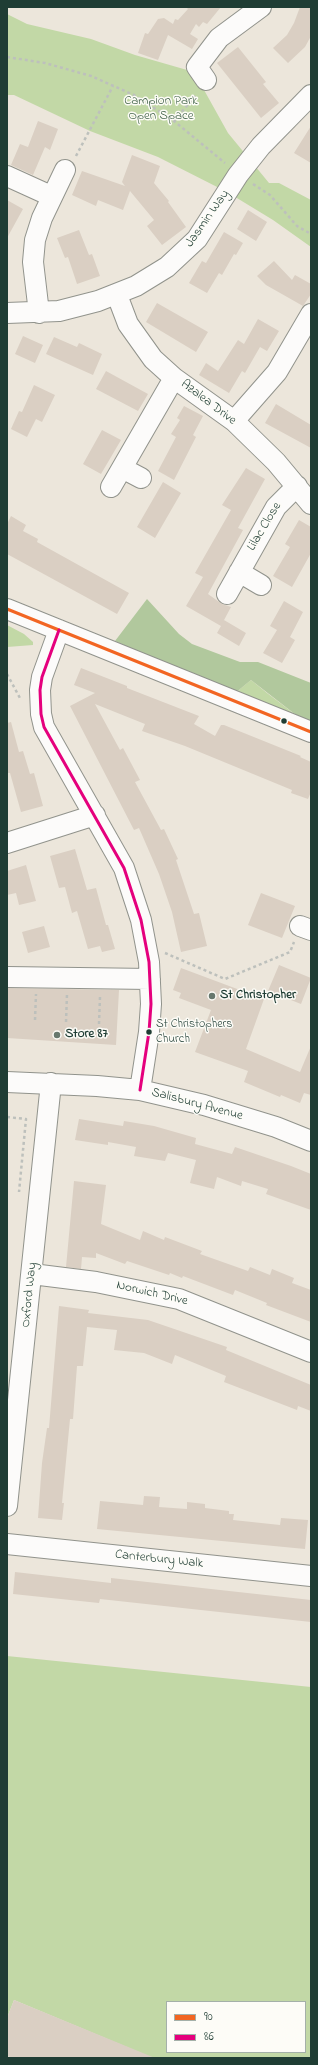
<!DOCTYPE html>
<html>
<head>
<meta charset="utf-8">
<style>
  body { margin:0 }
  #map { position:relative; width:318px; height:2065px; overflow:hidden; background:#ece6db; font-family:"Indie Flower",sans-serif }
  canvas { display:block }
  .frame { position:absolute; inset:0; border:8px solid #1f3d34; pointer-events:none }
  .legend { position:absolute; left:166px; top:2001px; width:140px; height:52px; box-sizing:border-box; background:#fdfcf7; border:1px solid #a4b0a9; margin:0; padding:5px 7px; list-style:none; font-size:12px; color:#1f3d34 }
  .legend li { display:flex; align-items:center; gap:8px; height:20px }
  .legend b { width:20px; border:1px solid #a4b0a9 }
</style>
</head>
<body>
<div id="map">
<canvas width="318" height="2065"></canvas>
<div class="frame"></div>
<ul class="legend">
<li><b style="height:5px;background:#f26522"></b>90</li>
<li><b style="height:5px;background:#e5007d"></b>86</li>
</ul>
</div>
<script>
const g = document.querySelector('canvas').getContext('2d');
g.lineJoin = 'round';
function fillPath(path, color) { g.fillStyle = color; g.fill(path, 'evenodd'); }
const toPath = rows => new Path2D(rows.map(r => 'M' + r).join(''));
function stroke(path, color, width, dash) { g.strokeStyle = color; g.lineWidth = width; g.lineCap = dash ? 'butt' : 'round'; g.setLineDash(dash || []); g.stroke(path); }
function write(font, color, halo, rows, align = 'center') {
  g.font = font + ' "Indie Flower",sans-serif'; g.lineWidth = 3; g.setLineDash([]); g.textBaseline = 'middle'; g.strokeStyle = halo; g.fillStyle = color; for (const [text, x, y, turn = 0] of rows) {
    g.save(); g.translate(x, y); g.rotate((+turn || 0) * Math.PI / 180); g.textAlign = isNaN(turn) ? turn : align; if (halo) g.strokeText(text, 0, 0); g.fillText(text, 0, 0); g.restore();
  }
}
fillPath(toPath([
  [7,14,27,24,91,39,135,55,194,72,228,133,269,183,279,183,311,200,311,247,273,220,227,192,158,157,90,131,14,95,7,95],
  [7,625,24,634,33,642,33,645,7,647],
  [251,680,267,693,305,722,234,694],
  [7,1656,311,1687,311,2058,153,2058,14,2000,7,2018],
  [167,2002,305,2002,305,2052,167,2052]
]), '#c2d8a6');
fillPath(toPath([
  [147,599,179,634,192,644,240,662,258,662,311,683,311,724,305,722,251,680,234,694,115,641]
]), '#b1c89d');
fillPath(toPath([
  [186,7,221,7,207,24,203,22,199,27,196,24,190,34,198,39,192,49,168,35,158,60,138,53,145,33,148,34,158,19,164,18,173,24,175,19,178,20,188,9],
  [300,7,311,7,311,36,305,47,288,63,273,48,287,35,294,23],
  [238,47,266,82,263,84,279,103,261,118,217,63],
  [38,121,58,129,50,150,45,147,33,175,11,165,20,144,28,147],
  [311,126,311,163,294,153],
  [132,155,160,166,154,183,169,201,168,202,186,227,162,245,147,226,154,220,130,191,123,210,98,200,96,206,72,195,82,171,125,186,122,182],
  [7,200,23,209,7,238],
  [248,210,267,222,256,241,237,229],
  [79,230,89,255,92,254,100,276,77,284,68,257,65,258,57,238],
  [224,232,243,243,236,255,234,254,222,275,219,273,207,293,189,283,202,261,206,263],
  [274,261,292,280,295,275,311,284,311,294,303,306,266,285,257,276],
  [157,303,208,332,196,352,146,322],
  [258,319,279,331,267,351,260,347,245,373,242,371,229,393,199,375,206,363,218,371,238,340,244,344],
  [23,336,43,345,35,363,15,354],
  [54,337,77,347,79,343,102,354,93,375,46,354],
  [106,371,148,394,138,411,96,389],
  [34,385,55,395,42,422,36,419,27,437,11,429,19,411,22,412],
  [276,404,311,425,311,448,265,423],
  [184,406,203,416,193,435,196,437,174,480,158,471,176,437,171,434,180,420,177,418],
  [102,430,121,440,101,474,83,464],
  [246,468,265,479,238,528,243,530,208,594,222,604,231,607,223,622,224,620,246,633,239,646,217,633,221,626,186,606,203,577,195,573,231,510,222,505],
  [163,482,181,493,155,538,137,527],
  [11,516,26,525,23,531,38,539,37,542,129,593,117,614,7,554,7,524],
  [299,520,311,527,311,553,292,587,273,576,290,547,285,544],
  [284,601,303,612,290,637,295,640,282,663,263,653,277,630,270,626],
  [81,668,127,686,127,688,199,716,194,724,215,736,221,725,224,725,301,756,300,757,311,762,311,792,308,799,291,793,292,790,185,746,142,731,145,724,95,704,120,750,123,748,140,780,135,782,161,830,164,829,178,859,176,860,194,914,199,913,207,946,181,952,172,912,159,874,139,828,134,830,70,706,95,693,74,685],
  [11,722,19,752,23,751,30,774,34,773,43,806,21,812,10,773,7,773,7,723],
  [75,849,87,890,96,888,106,925,108,925,115,949,102,952,100,946,88,949,77,911,72,913,65,887,59,888,50,856],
  [26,865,36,901,19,905,16,893,7,895,7,871],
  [261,893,295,906,282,938,248,925],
  [44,926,50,947,28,953,22,932],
  [279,965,311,978,301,1004,268,991],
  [181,968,264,999,246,1049,300,1072,311,1046,311,1095,304,1093,300,1103,281,1095,280,1097,244,1082,248,1071,195,1052,211,1010,179,998,181,993,173,990],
  [7,988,119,990,116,1045,7,1038],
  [79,1119,123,1126,124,1121,154,1126,196,1138,195,1144,232,1154,235,1147,291,1166,311,1174,311,1210,266,1194,268,1189,242,1181,241,1186,217,1177,214,1189,190,1183,196,1160,168,1153,165,1161,134,1156,136,1147,108,1142,108,1145,75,1140],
  [74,1181,106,1185,101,1224,140,1240,143,1231,164,1240,165,1237,202,1251,200,1254,248,1271,250,1267,270,1275,272,1269,294,1278,292,1283,311,1290,311,1322,266,1305,267,1303,235,1290,233,1295,183,1276,182,1278,170,1273,169,1275,127,1261,125,1264,96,1253,96,1258,82,1257,81,1269,66,1267],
  [59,1306,89,1310,88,1313,148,1320,227,1347,226,1350,311,1385,311,1411,298,1406,297,1410,224,1382,226,1376,175,1355,172,1364,144,1353,114,1350,117,1330,87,1327,83,1366,77,1366,73,1419,70,1419,62,1503,64,1503,62,1520,38,1518,42,1463,47,1428,49,1428],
  [144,1496,160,1497,159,1507,187,1509,187,1502,205,1504,205,1508,229,1511,229,1514,234,1514,233,1520,280,1525,281,1518,308,1520,305,1549,97,1529,100,1501,143,1505],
  [15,1572,111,1583,111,1578,311,1600,311,1622,100,1599,99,1603,13,1594],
  [14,2000,155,2058,13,2058,7,2056,7,2018]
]), '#dacfc3');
const minor = toPath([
  [206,80,197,67,219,38,261,7],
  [7,176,51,196],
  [117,295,128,324,153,359,174,378,234,421,276,462,311,504],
  [7,313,59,311,98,301,136,286,167,267,197,239,238,175,261,146,311,95],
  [39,313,33,262,35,240,42,218,65,170],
  [234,421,277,372,311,314],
  [122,468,141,478],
  [111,487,174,378],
  [239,572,261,585],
  [227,594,276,507,297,486],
  [7,609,311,732],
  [59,630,42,677,40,690,41,714,44,727,124,868,141,920,149,962,151,1004,149,1032,140,1090],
  [7,843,95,815],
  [300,926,311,930],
  [7,977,150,979],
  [7,1082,97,1086,140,1090,204,1105,276,1127,311,1141],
  [32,1274,96,1282,179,1299,311,1352],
  [7,1506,51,1083],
  [7,1544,311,1576]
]);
stroke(minor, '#91938c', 22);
stroke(toPath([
  [7,57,45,63,91,76,134,95,174,121,225,163],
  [174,121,196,95],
  [76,156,113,86],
  [253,184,270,195,297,226,311,234],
  [7,674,21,700],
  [165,953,225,979,290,952,294,942],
  [35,1020,36,994],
  [66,1022,67,994],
  [99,1024,100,997],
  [7,1117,26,1119,19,1192]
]), '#bdc0bc', 2.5, [3, 3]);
stroke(minor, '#fcfbfa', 20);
stroke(toPath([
  [7,609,311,732]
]), '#f26522', 3);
stroke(toPath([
  [59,630,42,677,40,690,41,714,44,727,124,868,141,920,149,962,151,1004,149,1032,140,1090]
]), '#e5007d', 3);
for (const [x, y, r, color] of [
  [284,721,3.5,"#1f3d34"],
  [212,996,4,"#67786e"],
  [149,1032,3.5,"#1f3d34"],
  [57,1035,4,"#67786e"]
]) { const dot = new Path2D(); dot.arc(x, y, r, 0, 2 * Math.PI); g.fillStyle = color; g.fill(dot); stroke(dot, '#fdfcf7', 1.5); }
write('12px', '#1f3d34', '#fdfcf7', [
  ["St Christophers",156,1025],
  ["Church",156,1040]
], 'left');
write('13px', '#3f6146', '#fdfcf7', [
  ["Campion Park",161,102],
  ["Open Space",161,117]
]);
write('13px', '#1f3d34', '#fdfcf7', [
  ["Jasmin Way",208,219,-55],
  ["Azalea Drive",208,403,37],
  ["Lilac Close",265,527,-59],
  ["Salisbury Avenue",197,1105,15],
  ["Norwich Drive",152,1294,13],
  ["Oxford Way",30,1295,-84],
  ["Canterbury Walk",159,1560,6]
]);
write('bold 13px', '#1f3d34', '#fdfcf7', [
  ["St Christopher",220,996],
  ["Store 87",65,1035]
], 'left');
</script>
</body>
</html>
